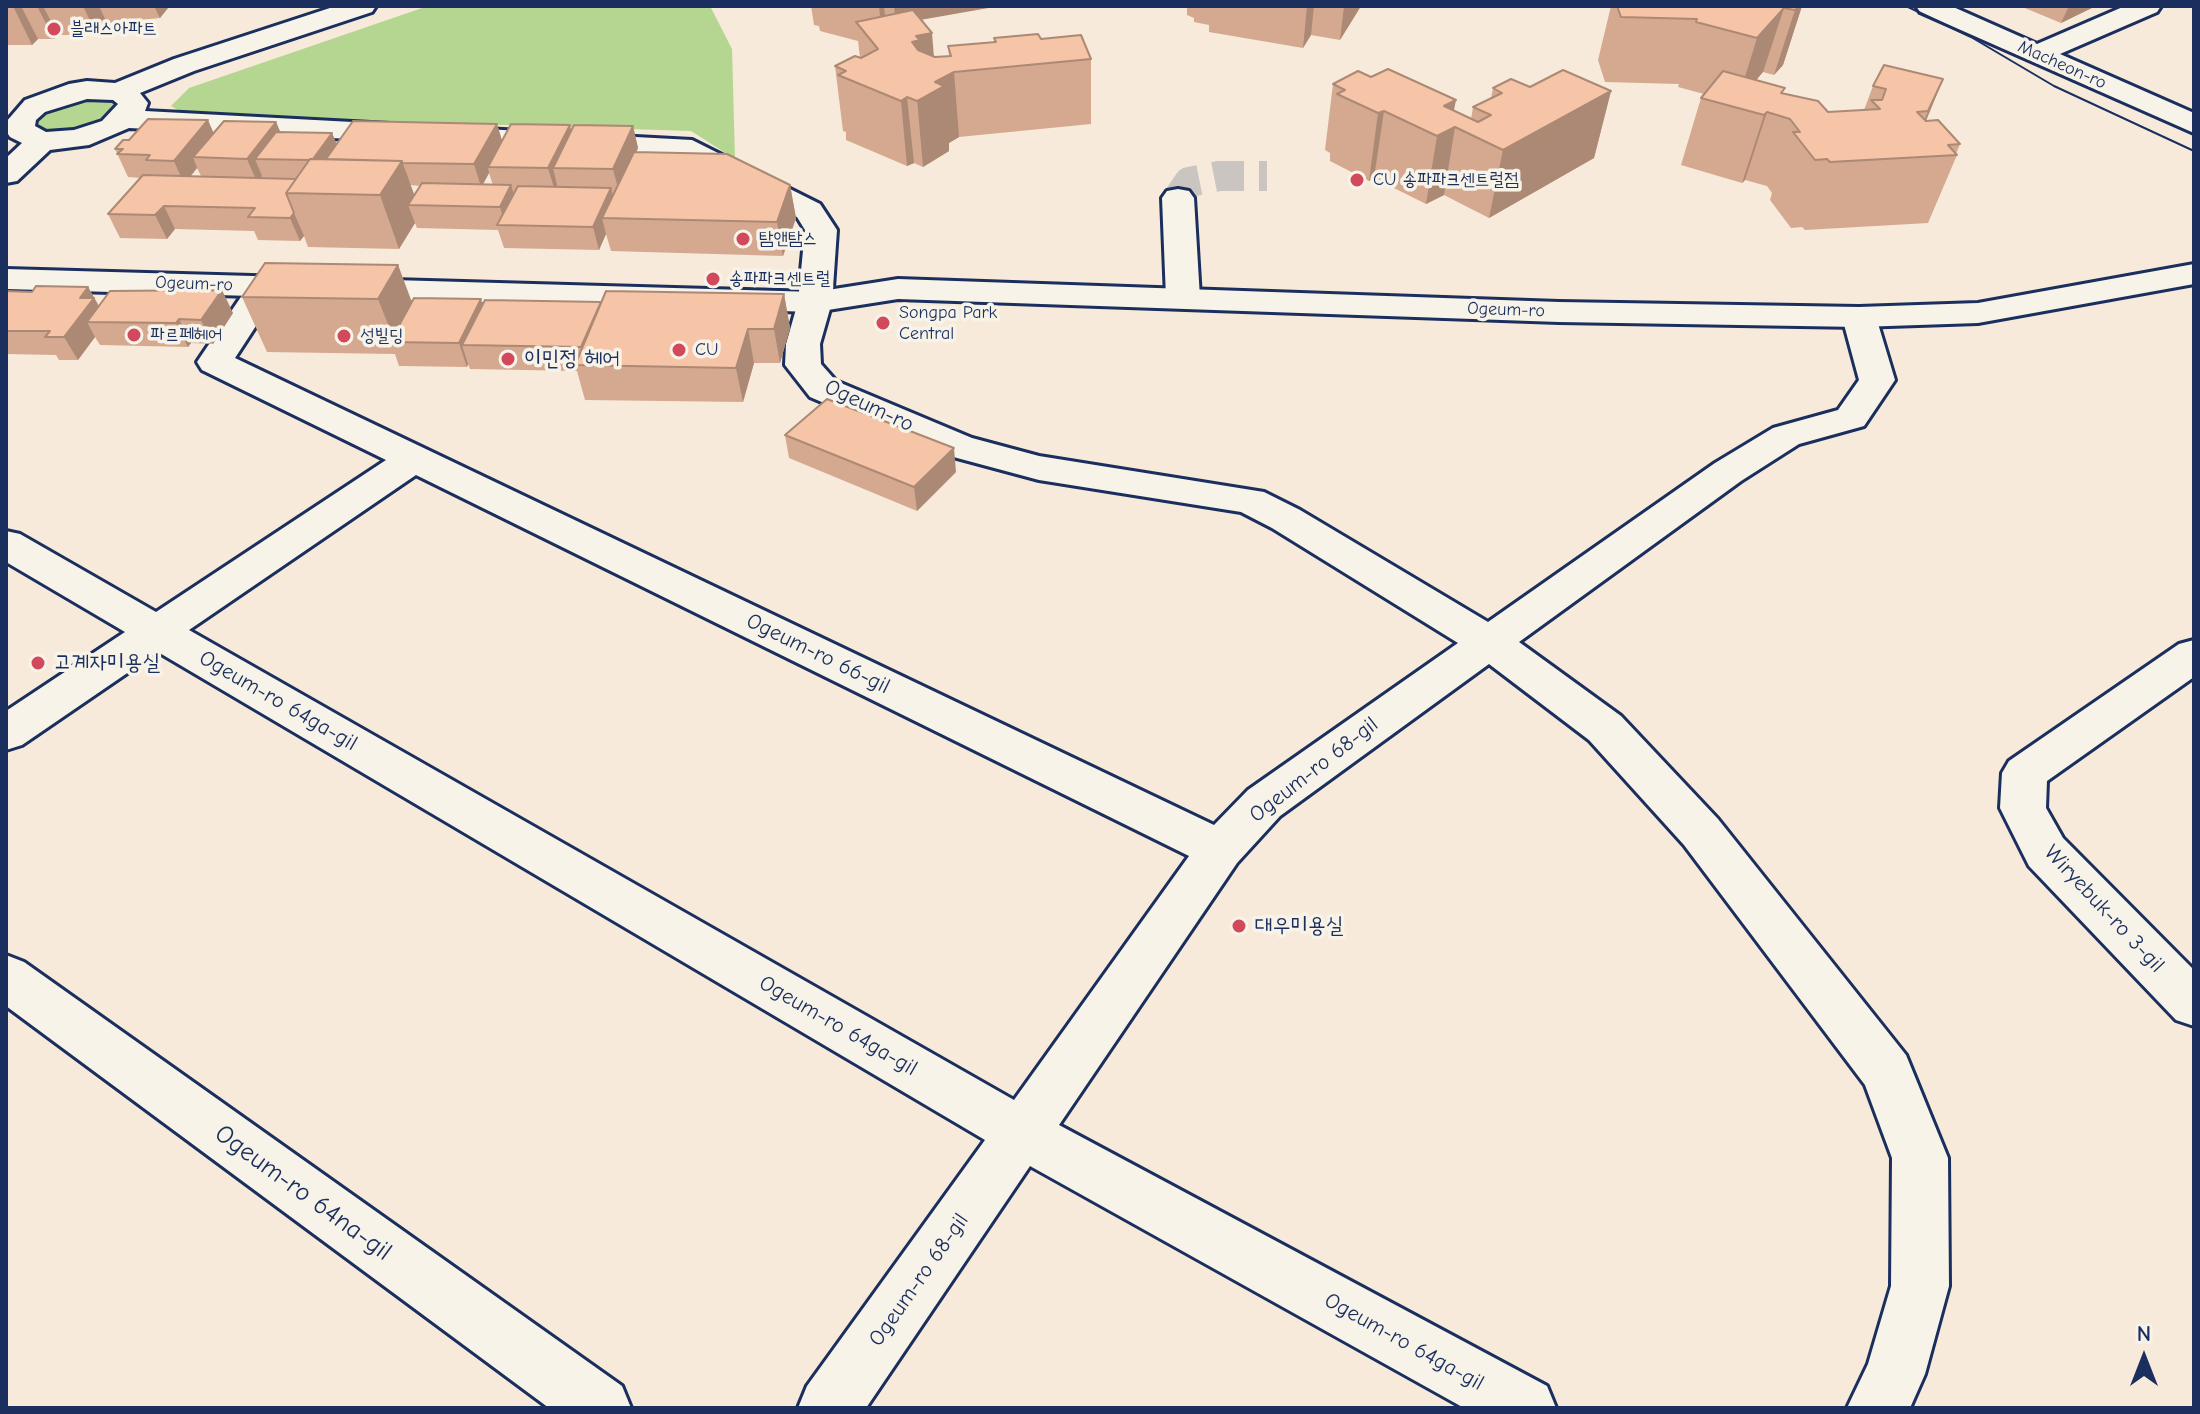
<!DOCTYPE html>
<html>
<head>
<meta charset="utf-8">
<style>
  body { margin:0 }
  #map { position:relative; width:2200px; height:1414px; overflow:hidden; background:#f7eadb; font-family:"Comic Neue",sans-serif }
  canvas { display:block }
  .frame { position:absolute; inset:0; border:8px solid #1b2f5e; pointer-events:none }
  .north { position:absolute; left:2104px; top:1318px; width:80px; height:80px; -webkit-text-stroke:6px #f7f3e8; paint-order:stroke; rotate:0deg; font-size:22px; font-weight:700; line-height:32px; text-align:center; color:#1b2f5e }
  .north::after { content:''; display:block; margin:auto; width:28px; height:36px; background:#1b2f5e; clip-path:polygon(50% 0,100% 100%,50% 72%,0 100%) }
</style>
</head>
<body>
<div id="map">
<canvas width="2200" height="1414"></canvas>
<div class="frame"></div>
<div class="north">N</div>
</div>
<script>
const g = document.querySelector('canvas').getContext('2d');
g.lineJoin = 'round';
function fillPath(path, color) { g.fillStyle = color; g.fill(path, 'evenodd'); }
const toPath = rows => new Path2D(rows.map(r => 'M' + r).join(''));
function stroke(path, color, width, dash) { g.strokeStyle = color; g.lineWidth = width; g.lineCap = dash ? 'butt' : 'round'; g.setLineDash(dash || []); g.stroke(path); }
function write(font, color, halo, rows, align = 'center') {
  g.font = font + ' "Comic Neue","Poor Story",sans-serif'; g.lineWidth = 7; g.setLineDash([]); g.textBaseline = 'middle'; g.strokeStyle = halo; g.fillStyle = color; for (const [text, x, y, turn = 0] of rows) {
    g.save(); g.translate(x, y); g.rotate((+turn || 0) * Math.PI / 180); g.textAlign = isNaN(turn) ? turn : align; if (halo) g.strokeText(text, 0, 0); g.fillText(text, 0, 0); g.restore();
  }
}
fillPath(toPath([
  [428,6,710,6,732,49,735,159,691,131,187,115,171,106,189,88],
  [77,95,123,101,103,128,42,136,28,119]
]), '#b4d690');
stroke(toPath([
  [1178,198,1189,182,1219,176,1267,176]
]), '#cbc5c2', 30, [30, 15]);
const minor = toPath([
  [336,6,376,6,372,12,194,71,140,93,148,103,145,111,692,140,820,204,837,230,832,302,820,344,821,364,836,381,972,438,1039,456,1264,492,1300,510,1488,622,1715,463,1773,428,1838,410,1859,380,1842,317,1847,310,1859,307,1871,310,1876,317,1895,380,1864,426,1799,444,1741,481,1519,642,1621,716,1718,819,1906,1055,1948,1158,1949,1286,1925,1374,1910,1408,1847,1408,1868,1364,1891,1286,1892,1158,1865,1085,1684,845,1589,740,1489,664,1280,816,1237,863,1059,1125,1547,1386,1556,1408,1464,1408,1030,1166,866,1408,798,1408,807,1386,985,1140,158,652,22,745,6,750,6,711,125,632,6,562,6,531,20,534,156,612,386,460,202,370,197,362,253,279,265,276,277,279,282,286,235,358,1214,825,1248,790,1458,643,1272,528,1241,512,1039,480,946,455,810,397,785,365,786,344,798,302,805,230,797,217,675,155,129,128,89,145,50,150,17,181,6,183,6,158,22,143,10,137,6,131,6,122,25,100,69,84,87,81,115,83,174,59,336,6],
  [87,99,113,100,118,104,102,121,74,130,46,132,35,126,36,120,45,112,87,99],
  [416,475,1189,856,1014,1100,189,630,416,475],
  [1916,6,1951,6,2037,44,2125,6,2161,6,2157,12,2060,54,2194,113,2194,133,1920,12,1916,6],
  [1178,189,1189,191,1194,198,1200,298,1195,305,1183,308,1171,305,1166,298,1162,198,1167,191,1178,189],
  [2194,640,2194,677,2047,781,2046,808,2063,838,2194,970,2194,1026,2176,1020,2029,866,2000,808,2002,773,2009,761,2179,644,2194,640],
  [6,955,24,962,622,1386,631,1408,549,1408,6,1006,6,955]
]);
const major = toPath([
  [2194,264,2194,284,1978,323,1859,327,1559,322,898,299,815,312,6,289,6,269,815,292,898,279,1559,302,1859,307,1978,303,2194,264]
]);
stroke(minor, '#1b2f5e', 6);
stroke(major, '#1b2f5e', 6);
fillPath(minor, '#f7f3e8');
fillPath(major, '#f7f3e8');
stroke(toPath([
  [1906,6,1971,37,2054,86,2194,151]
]), '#1b2f5e', 2);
fillPath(toPath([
  [6,6,167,6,168,8,160,18,107,23,97,35,58,35,54,39,38,39,32,45,6,45],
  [811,6,894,6,894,8,921,20,934,57,949,56,948,46,994,42,994,38,1041,39,1091,59,1091,124,959,137,949,143,949,151,923,167,914,163,907,166,846,140,846,132,843,131,835,66,860,58,858,41,820,31,819,26,814,25],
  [1187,6,1361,6,1340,40,1311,35,1303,48,1209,32,1209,25,1194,22,1194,18,1187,15],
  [1611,6,1802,6,1783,65,1774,75,1763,72,1756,80,1783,94,1828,112,1864,110,1873,86,1943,79,1926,121,1960,144,1956,154,1957,155,1928,223,1805,230,1802,227,1791,228,1770,200,1772,193,1767,186,1745,180,1742,183,1681,165,1701,98,1704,94,1678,87,1679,84,1605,82,1598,60],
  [2020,6,2096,6,2061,23],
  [1333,84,1454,111,1471,119,1473,107,1491,98,1493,88,1611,91,1594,158,1489,218,1444,195,1426,204,1374,178,1369,181,1330,161,1330,153,1325,150],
  [276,122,280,132,332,133,337,145,497,124,502,141,571,131,633,126,638,148,636,152,790,185,796,218,783,256,611,251,606,234,599,250,504,248,498,230,417,228,415,223,399,249,308,247,304,236,300,241,258,240,254,231,175,229,167,239,120,238,108,214,141,178,128,177,115,149],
  [197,168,201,176,191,176],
  [489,173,493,185,483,185],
  [410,185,420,186,414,196],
  [398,265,412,302,483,305,601,302,601,304,784,294,790,328,780,363,754,363,743,402,585,400,577,371,470,369,468,364,467,367,399,366,395,354,267,352,242,297],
  [88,287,99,306,233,313,213,344,191,343,188,347,100,345,95,337,78,360,59,360,56,355,6,354,6,291,32,292],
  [785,435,956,472,917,511,789,458]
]), '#d4a98f');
fillPath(toPath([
  [13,6,21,6,38,39,32,45],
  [37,6,43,6,58,35,54,39],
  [83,6,99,6,107,23,97,35],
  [154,6,167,6,168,8,160,18],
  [879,6,884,6,888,44,883,48],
  [894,6,1000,6,920,20,898,46],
  [1307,6,1314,6,1311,35,1303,48],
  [1344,6,1361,6,1340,40],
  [1799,6,1802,6,1783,65,1774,75,1795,10],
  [2069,6,2096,6,2061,23],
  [1784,8,1763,72,1737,103,1757,38],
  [932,33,936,82,954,72,959,137,949,143,949,151,923,167,912,42,916,36],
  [1943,79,1916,145,1909,158,1928,111],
  [1611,91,1594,158,1489,218,1503,150],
  [907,97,914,163,907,166,901,101],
  [1456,100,1450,130,1455,127,1444,195,1426,204,1437,136,1444,106],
  [1384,111,1374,178,1369,181,1378,113],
  [1767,112,1745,180,1742,183,1764,115],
  [208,120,218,143,193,157,197,168,184,184,174,161],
  [276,122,286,145,255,159,262,176,257,182,247,159],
  [497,124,504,147,488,167,489,173,481,187,474,164],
  [570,125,575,148,553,168,557,185,555,191,548,168],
  [633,126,638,148,619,192,613,169],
  [332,133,341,155,336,161,312,160],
  [402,161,418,205,408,205,415,223,399,249,380,195],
  [511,185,518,208,505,225,500,207],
  [790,185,796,218,783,256,777,222],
  [611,188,617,211,602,218,606,234,599,250,593,227],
  [164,206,175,229,167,239,155,215],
  [294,213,304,236,300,241,290,218],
  [398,265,418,320,395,342,378,299],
  [88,287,101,310,87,322,95,337,78,360,64,337,80,298],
  [222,290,233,313,213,344,201,320],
  [784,294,790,328,780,363,774,329],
  [481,299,488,322,462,345,468,364,467,367,459,343],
  [179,319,191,343,188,347,176,323],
  [748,329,754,363,743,402,736,368],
  [954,448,956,472,917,511,914,487]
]), '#ac8974');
const building = toPath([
  [1617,6,1799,6,1795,10,1784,8,1757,38,1696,22,1697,19,1621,17,1617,6],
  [913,10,932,33,916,36,920,40,912,42,918,50,935,57,951,56,948,46,996,42,994,38,1038,34,1041,39,1081,35,1091,59,954,72,935,82,944,86,917,101,907,97,901,101,838,75,846,71,835,66,855,56,861,58,878,49,856,22,913,10],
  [1884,65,1943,79,1928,111,1917,112,1926,121,1938,120,1960,144,1948,145,1957,155,1830,162,1827,159,1815,160,1793,132,1800,132,1790,119,1767,112,1764,115,1701,98,1723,71,1785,88,1781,93,1818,101,1828,112,1880,109,1871,100,1882,100,1886,89,1873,86,1884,65],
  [1388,69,1456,100,1444,106,1478,122,1491,115,1473,107,1502,93,1493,88,1511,79,1530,87,1563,70,1611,91,1503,150,1455,127,1437,136,1384,111,1378,113,1337,94,1345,90,1333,84,1358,71,1371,77,1388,69],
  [148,119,208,120,174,161,146,160,150,155,117,154,123,149,115,149,123,140,129,140,148,119],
  [224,121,276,122,247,159,193,157,224,121],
  [353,121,497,124,474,164,402,163,402,161,326,159,353,121],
  [511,124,570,125,548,168,488,167,511,124],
  [574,125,633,126,613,169,553,168,574,125],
  [276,132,332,133,313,159,310,159,309,160,255,159,276,132],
  [634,152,727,154,790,185,777,222,602,218,634,152],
  [310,159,402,161,380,195,286,193,310,159],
  [143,175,296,179,286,193,294,213,290,218,248,217,255,208,164,206,155,215,108,214,143,175],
  [422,183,511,185,500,207,408,205,422,183],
  [518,186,611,188,593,227,497,225,518,186],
  [265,263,398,265,378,299,242,297,265,263],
  [36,286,88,287,80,298,94,298,64,337,45,337,50,331,6,331,6,291,32,292,36,286],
  [222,290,201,320,179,319,176,323,87,322,110,291,222,290],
  [606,291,784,294,774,329,748,329,736,368,575,365,606,291],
  [414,298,481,299,459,343,390,342,414,298],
  [485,300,601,302,581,347,462,345,485,300],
  [827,399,954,448,914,487,785,435,827,399]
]);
fillPath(building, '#f6c4a6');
stroke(building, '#ac8974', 2);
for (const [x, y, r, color] of [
  [54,29,8,"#d1495b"],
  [1357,180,8,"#d1495b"],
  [743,239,8,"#d1495b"],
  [713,279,8,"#d1495b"],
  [883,323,8,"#d1495b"],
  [134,335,8,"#d1495b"],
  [344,336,8,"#d1495b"],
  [679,350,8,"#d1495b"],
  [508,359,8,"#d1495b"],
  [38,663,8,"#d1495b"],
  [1239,926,8,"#d1495b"]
]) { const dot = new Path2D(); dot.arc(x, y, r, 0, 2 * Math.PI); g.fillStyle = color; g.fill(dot); stroke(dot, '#f7f3e8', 3); }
write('18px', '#1b2f5e', '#f7f3e8', [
  ["블래스아파트",70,29],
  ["CU 송파파크센트럴점",1373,180],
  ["탐앤탐스",759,239],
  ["송파파크센트럴",729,279],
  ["Songpa Park",899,313],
  ["Central",899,334],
  ["파르페헤어",150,335],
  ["성빌딩",360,336],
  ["CU",695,350]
], 'left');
write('18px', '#1b2f5e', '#f7f3e8', [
  ["Macheon-ro",2062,65,24],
  ["Ogeum-ro",194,284,2],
  ["Ogeum-ro",1506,310,2]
]);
write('22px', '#1b2f5e', '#f7f3e8', [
  ["이민정 헤어",524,359],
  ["고계자미용실",54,663],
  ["대우미용실",1255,926]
], 'left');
write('22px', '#1b2f5e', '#f7f3e8', [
  ["Ogeum-ro",869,406,25],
  ["Ogeum-ro 66-gil",818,654,26],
  ["Ogeum-ro 64ga-gil",278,701,30],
  ["Ogeum-ro 68-gil",1314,770,-38],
  ["Wiryebuk-ro 3-gil",2104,909,47],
  ["Ogeum-ro 64ga-gil",838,1026,30],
  ["Ogeum-ro 68-gil",919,1280,-55],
  ["Ogeum-ro 64ga-gil",1404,1342,29]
]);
write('26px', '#1b2f5e', '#f7f3e8', [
  ["Ogeum-ro 64na-gil",303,1193,36]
]);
</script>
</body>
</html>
